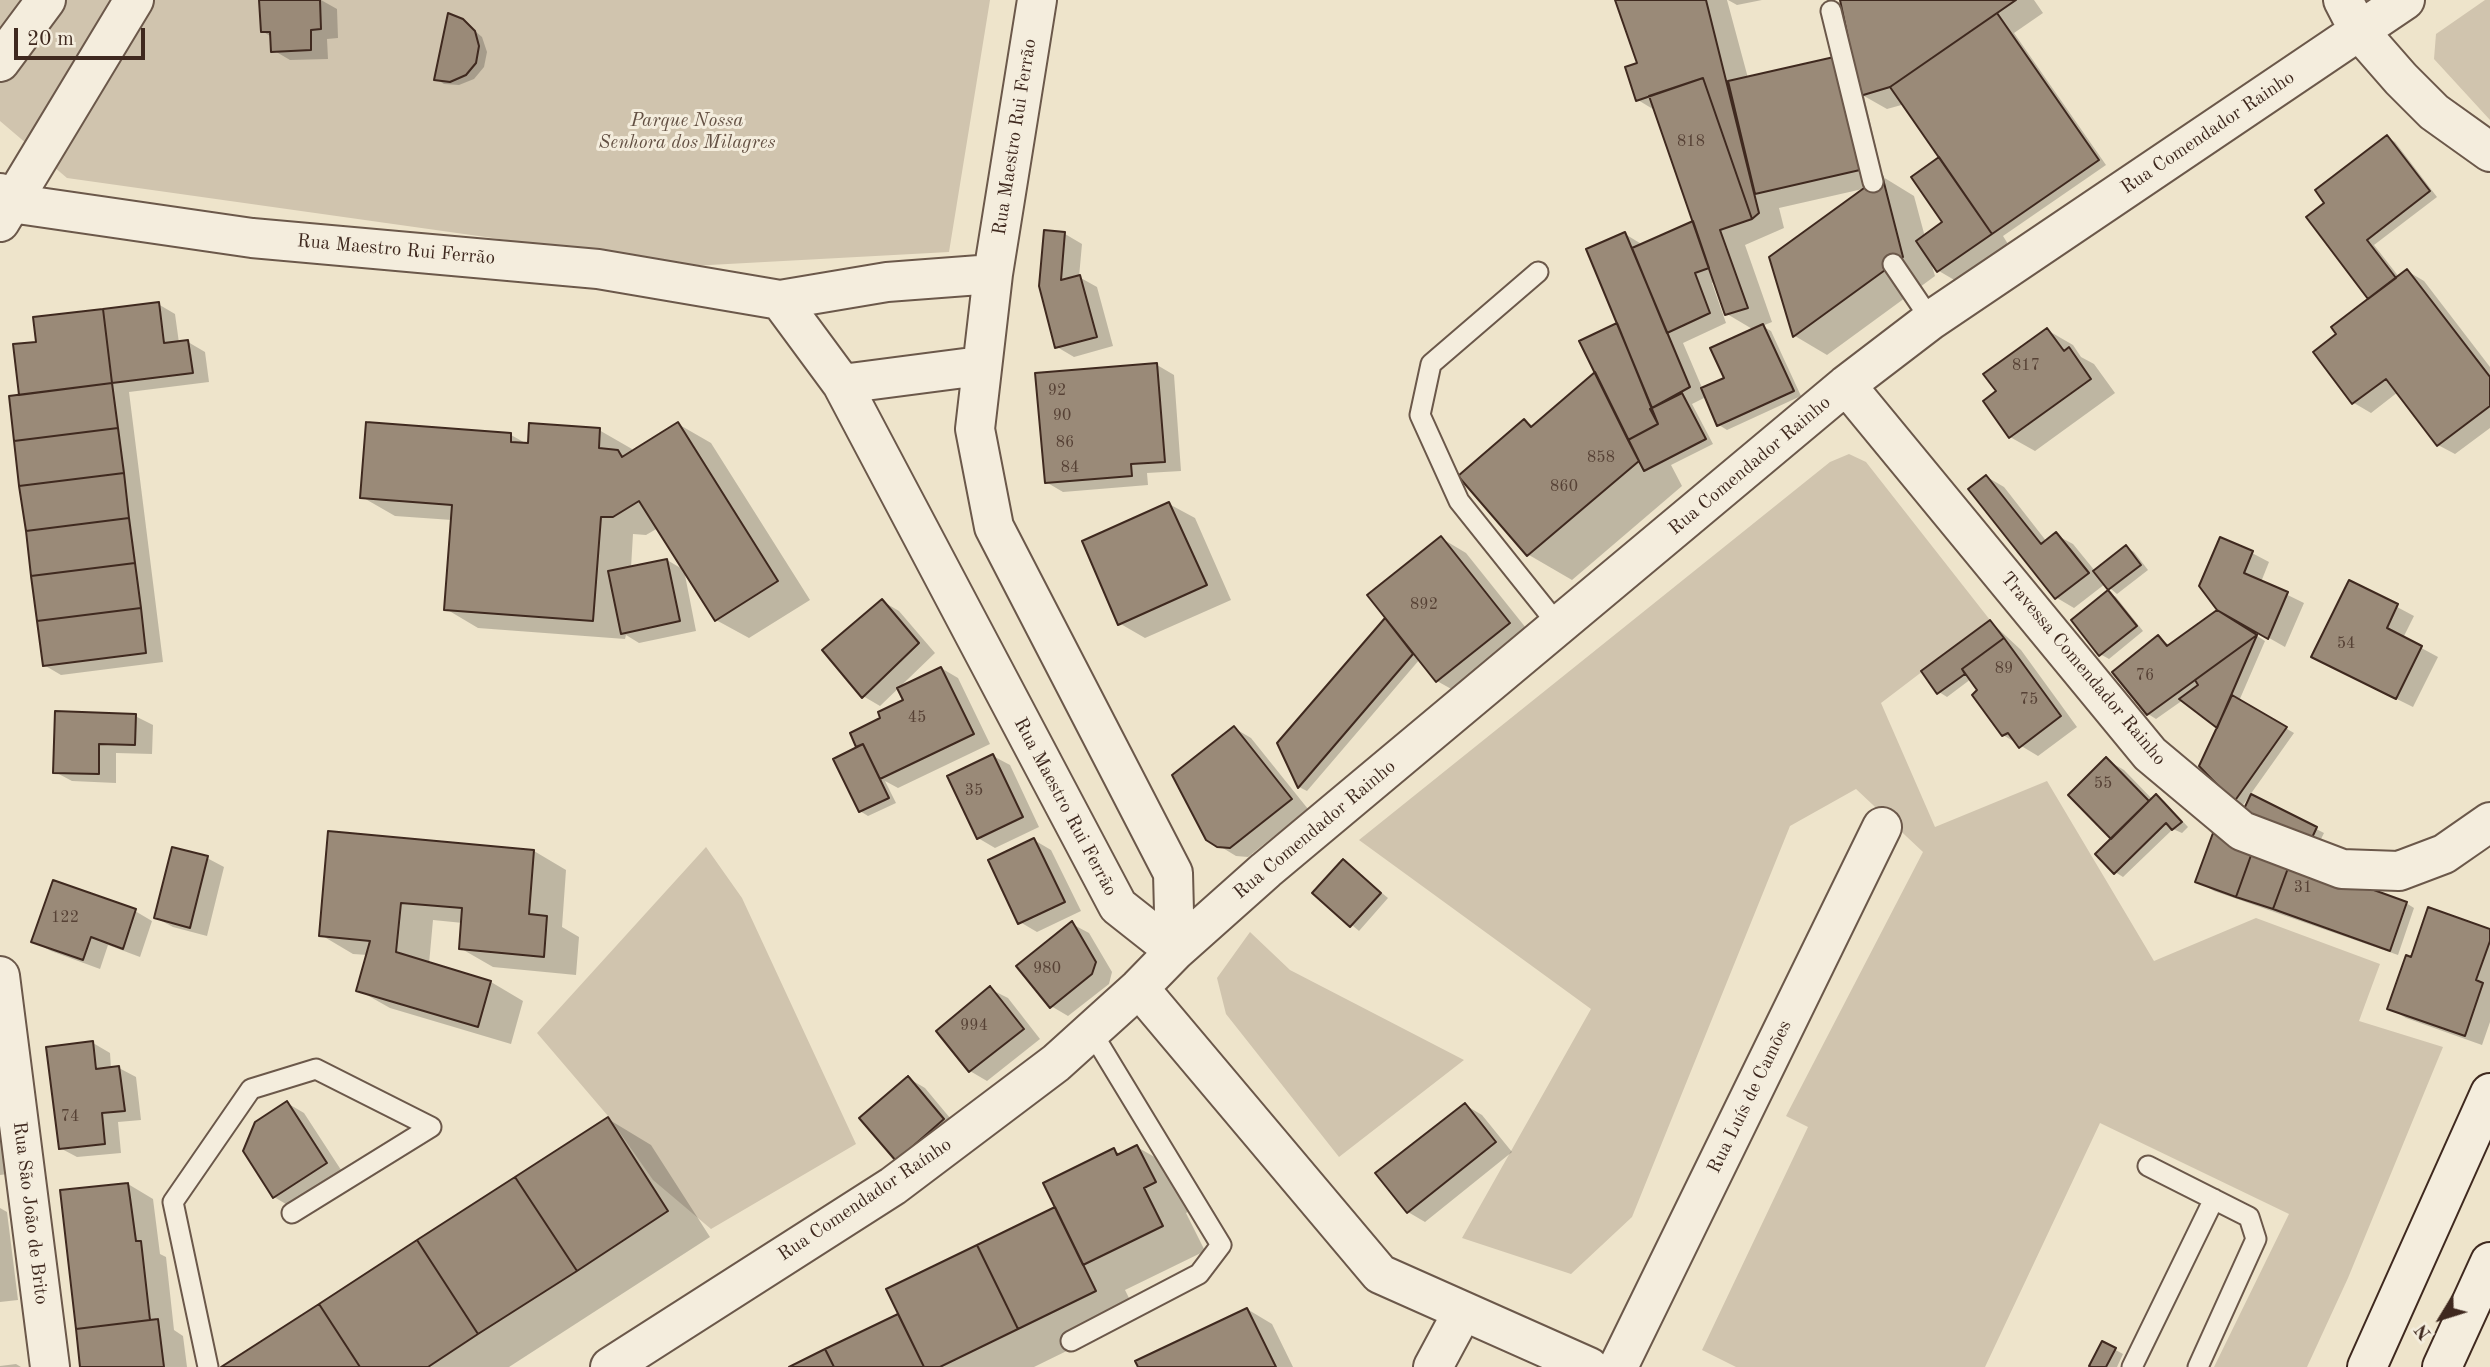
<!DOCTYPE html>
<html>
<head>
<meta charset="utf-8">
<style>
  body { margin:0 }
  #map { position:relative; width:2490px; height:1367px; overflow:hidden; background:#eee4cb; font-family:"Old Standard TT",serif }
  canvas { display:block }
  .north { position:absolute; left:2406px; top:1283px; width:70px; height:70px; -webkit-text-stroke:5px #f4eddd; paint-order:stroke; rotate:232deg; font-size:19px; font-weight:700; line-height:28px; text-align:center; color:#3f291f }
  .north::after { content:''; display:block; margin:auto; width:24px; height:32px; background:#3f291f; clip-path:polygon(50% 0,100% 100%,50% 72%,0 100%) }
  .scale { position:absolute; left:14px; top:28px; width:131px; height:32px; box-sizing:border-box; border:4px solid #3f291f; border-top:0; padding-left:9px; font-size:21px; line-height:24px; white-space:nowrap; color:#3f291f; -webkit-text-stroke:5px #f4eddd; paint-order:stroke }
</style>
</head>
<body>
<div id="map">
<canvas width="2490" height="1367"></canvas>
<div class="north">N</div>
<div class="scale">20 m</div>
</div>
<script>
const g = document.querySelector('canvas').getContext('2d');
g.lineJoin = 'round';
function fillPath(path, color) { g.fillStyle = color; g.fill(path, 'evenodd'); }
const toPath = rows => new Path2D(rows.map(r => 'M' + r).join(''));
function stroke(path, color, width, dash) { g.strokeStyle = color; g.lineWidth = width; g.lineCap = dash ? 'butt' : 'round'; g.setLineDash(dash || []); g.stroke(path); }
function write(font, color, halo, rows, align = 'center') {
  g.font = font + ' "Old Standard TT",serif'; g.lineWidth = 6; g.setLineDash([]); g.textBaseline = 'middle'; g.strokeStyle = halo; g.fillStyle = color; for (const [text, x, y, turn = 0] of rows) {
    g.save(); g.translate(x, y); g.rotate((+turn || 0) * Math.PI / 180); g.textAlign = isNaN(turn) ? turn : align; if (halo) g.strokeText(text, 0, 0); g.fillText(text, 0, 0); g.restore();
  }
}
fillPath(toPath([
  [0,0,990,0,949,252,691,266,67,178,0,121],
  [2485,0,2490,0,2490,120,2434,59,2436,34],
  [1849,454,1866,462,1990,620,1881,703,1935,827,2047,781,2154,961,2256,918,2380,964,2359,1021,2443,1047,2348,1278,2307,1367,2214,1367,2289,1214,2100,1123,1985,1367,1736,1367,1702,1350,1808,1127,1786,1116,1923,852,1856,789,1790,826,1632,1217,1571,1274,1462,1238,1591,1009,1359,840,1830,462],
  [706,847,742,898,856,1144,711,1229,653,1180,608,1116,537,1033],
  [1250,932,1290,970,1464,1060,1339,1157,1226,1014,1217,978]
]), '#d0c4ae');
fillPath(toPath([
  [295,0,321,0,337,9,338,38,327,39,328,59,290,60,273,50,272,37,262,31],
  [1617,0,1727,0,1748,78,1857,73,1842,0,2034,0,2043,13,2014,33,2106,165,2003,236,2008,244,1956,281,1939,271,1930,259,1935,276,1827,355,1795,336,1771,258,1867,188,1779,208,1784,228,1745,245,1772,322,1762,326,1771,331,1801,396,1727,430,1719,425,1706,397,1692,404,1713,444,1671,465,1682,486,1572,580,1529,555,1460,476,1524,421,1534,426,1597,373,1619,324,1625,234,1643,245,1695,222,1656,111,1638,100,1639,64],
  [1864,96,1887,109,1905,104,1945,163,1945,223,1925,237,1914,196,1883,177],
  [1715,281,1727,314,1754,330,1726,379,1703,390,1683,343,1726,323,1712,283],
  [1728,0,1762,0,1737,5],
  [462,20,482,37,487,52,484,67,474,79,459,85,444,84,436,79],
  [2387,137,2395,142,2437,197,2374,245,2399,277,2407,271,2424,281,2490,367,2490,428,2455,454,2438,445,2398,392,2371,413,2354,403,2338,335,2370,299,2327,203],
  [1045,232,1065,234,1082,244,1079,277,1097,287,1113,346,1074,357,1057,347],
  [158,304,175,314,179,343,188,342,205,352,209,382,129,392,163,662,61,675,44,665,38,343],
  [2047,330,2073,345,2081,357,2094,364,2115,393,2035,451,2010,437,1999,392],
  [1157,365,1174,375,1181,471,1147,473,1148,485,1063,492,1046,482],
  [678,424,711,443,810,600,749,638,716,620,658,528,646,535,633,534,631,568,667,560,684,570,696,631,639,643,626,635,625,639,478,628,446,609,452,520,395,516,362,497,511,435,529,445,599,430,632,449,632,453],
  [1987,477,2004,487,2047,542,2056,535,2073,544,2095,571,2126,547,2134,552,2148,570,2117,594,2105,584,2074,608,2057,598,1971,490],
  [1169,504,1195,518,1231,600,1145,638,1119,623],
  [1441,538,1466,553,1534,638,1462,695,1437,681,1420,659,1307,791,1299,787,1279,743,1385,620,1392,624],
  [2252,553,2269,562,2261,582,2304,603,2285,647,2220,610],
  [2350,582,2414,616,2403,638,2438,657,2413,707,2330,666],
  [2108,592,2116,597,2143,631,2109,659,2100,654],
  [882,601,899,611,935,653,880,706,863,696],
  [2219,611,2265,641,2239,701,2294,733,2250,795,2324,833,2318,845,2249,797,2243,805,2235,801,2202,766,2219,727,2183,700,2156,719,2148,714,2159,637,2170,646],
  [1991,622,2021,650,2077,727,2038,756,2003,735,1971,679,1947,697,1939,692],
  [941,668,958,678,990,744,898,788,885,781,896,803,868,816,860,811,860,747,858,746,883,719],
  [135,716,153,725,152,754,116,753,116,783,72,781,55,772],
  [1234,728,1251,738,1308,809,1248,857,1236,856,1208,839],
  [993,756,1010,765,1039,827,995,848,978,838],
  [2107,760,2124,770,2153,800,2156,797,2164,801,2188,827,2182,833,2173,829,2123,877,2115,872],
  [330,833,534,851,566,870,562,927,579,937,576,975,493,967,460,948,463,923,433,920,429,964,491,982,523,1001,511,1044,390,1008,358,990,368,955,353,954,321,935],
  [1034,840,1051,850,1081,911,1037,932,1020,922],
  [207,858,224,867,207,936,173,927,156,918],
  [1343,861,1388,898,1359,931,1314,893],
  [2197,881,2406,903,2414,908,2398,955,2214,891],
  [135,911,152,921,140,957,108,945,100,969,51,951,34,942],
  [1072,924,1089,933,1112,972,1109,984,1068,1016,1051,1006],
  [2490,931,2490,1022,2482,1045,2406,1018,2389,1008,2412,959],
  [990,989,1008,998,1040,1039,987,1081,970,1071],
  [93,1043,110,1053,111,1068,119,1068,136,1077,141,1120,118,1122,121,1153,77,1157,60,1148],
  [908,1078,925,1088,960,1130,897,1159],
  [0,1099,16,1173,0,1175],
  [287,1103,304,1113,343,1173,291,1207,274,1197],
  [1465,1105,1482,1115,1512,1152,1425,1222,1408,1212],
  [608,1119,651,1145,710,1237,509,1367,224,1367],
  [1137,1147,1181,1172,1198,1207,1186,1213,1205,1251,1125,1290,1138,1316,1034,1367,793,1367,901,1315,1057,1208,1114,1150,1122,1155],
  [128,1184,153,1199,160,1254,166,1257,174,1330,183,1336,187,1367,83,1367],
  [0,1208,7,1212,18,1300,0,1302],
  [1247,1309,1272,1324,1293,1367,1140,1367],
  [2103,1343,2123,1354,2117,1367,2095,1367],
  [16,1364,21,1367,0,1367,0,1366]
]), '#0003');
const building = toPath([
  [259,0,320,0,321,29,311,30,311,50,271,52,270,32,261,32,259,0],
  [1615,0,1706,0,1759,213,1752,219,1703,78,1636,101,1625,67,1637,63,1615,0],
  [1840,0,2016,0,1890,87,1860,96,1840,0],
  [448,13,463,19,475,31,479,46,476,63,466,75,450,82,434,80,448,13],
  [1997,13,2099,160,1992,234,1890,87,1997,13],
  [1834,57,1860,170,1755,194,1728,81,1834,57],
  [1703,78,1752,219,1720,230,1748,308,1725,315,1649,96,1703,78],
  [2387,135,2430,191,2367,240,2396,278,2368,299,2306,217,2324,203,2315,190,2387,135],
  [1939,157,1992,234,1937,272,1916,241,1942,222,1911,177,1939,157],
  [1882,175,1903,257,1793,337,1769,257,1882,175],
  [1693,221,1709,268,1695,273,1710,313,1667,333,1632,248,1693,221],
  [1044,230,1065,232,1061,280,1080,275,1097,337,1055,348,1039,286,1044,230],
  [1625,232,1690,387,1652,408,1586,249,1625,232],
  [2407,269,2490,377,2490,406,2437,446,2386,379,2352,404,2313,352,2336,334,2331,327,2407,269],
  [159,302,164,343,188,340,193,373,112,383,103,309,159,302],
  [103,309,112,383,19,395,13,344,36,342,33,317,103,309],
  [1617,323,1658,424,1628,440,1579,341,1617,323],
  [1763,324,1794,391,1717,426,1701,388,1724,378,1710,348,1763,324],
  [2047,328,2064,351,2069,347,2091,379,2009,438,1983,401,1996,391,1983,374,2047,328],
  [1157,363,1165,462,1131,464,1132,476,1045,483,1035,373,1157,363],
  [1595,372,1639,461,1527,556,1458,476,1524,419,1531,427,1595,372],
  [112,383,118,428,14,441,9,396,112,383],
  [1682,393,1706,439,1644,471,1628,440,1658,424,1650,409,1682,393],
  [366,422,511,433,511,442,528,443,529,423,600,428,599,448,618,450,622,457,678,422,778,581,715,621,639,501,613,517,601,517,593,621,444,610,452,505,360,498,366,422],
  [118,428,124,473,19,486,14,441,118,428],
  [124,473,129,518,26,531,19,486,124,473],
  [1986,475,2041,544,2056,532,2089,573,2055,599,1968,489,1986,475],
  [1169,502,1207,585,1118,625,1082,541,1169,502],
  [129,518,135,563,31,576,26,531,129,518],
  [1441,536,1510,623,1436,682,1367,595,1441,536],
  [2220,537,2253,551,2244,573,2288,592,2268,639,2217,610,2199,586,2220,537],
  [2126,545,2141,565,2108,590,2093,571,2126,545],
  [667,559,680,621,621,634,608,571,667,559],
  [135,563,141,608,37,621,31,576,135,563],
  [2349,580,2398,604,2387,628,2422,646,2396,699,2311,657,2349,580],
  [2108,590,2137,626,2099,656,2071,620,2108,590],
  [882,599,919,643,862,698,822,650,882,599],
  [141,608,146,653,43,666,37,621,141,608],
  [2217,610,2257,635,2147,715,2112,672,2158,635,2167,646,2217,610],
  [1385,618,1413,654,1298,788,1277,743,1385,618],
  [1990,620,2004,638,1962,669,1965,674,1937,694,1921,671,1990,620],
  [2257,635,2217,728,2179,699,2198,685,2195,680,2257,635],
  [2004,638,2061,716,2019,748,2008,733,2002,736,1972,695,1977,690,1962,669,2004,638],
  [941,667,974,734,880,779,863,744,856,747,850,733,880,718,878,712,903,700,897,688,941,667],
  [2232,695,2287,727,2234,802,2199,766,2232,695],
  [55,711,136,714,135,745,99,744,99,774,53,773,55,711],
  [1234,726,1292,799,1230,848,1217,847,1206,840,1172,775,1234,726],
  [863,744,889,798,859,812,833,759,863,744],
  [993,754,1023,817,977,839,947,776,993,754],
  [2106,757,2149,801,2111,839,2068,795,2106,757],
  [2156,794,2182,822,2172,830,2166,823,2114,874,2095,854,2156,794],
  [2251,794,2317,827,2310,842,2243,811,2251,794],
  [328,831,534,850,529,914,547,916,544,957,459,949,462,908,401,903,396,952,491,981,478,1027,356,991,370,941,319,936,328,831],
  [2213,833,2254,847,2236,897,2195,882,2213,833],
  [1034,838,1065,902,1018,924,988,860,1034,838],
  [172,847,208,856,190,928,154,918,172,847],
  [2254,847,2291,860,2273,909,2236,897,2254,847],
  [1343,859,1381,893,1350,927,1312,893,1343,859],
  [2291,860,2407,902,2390,951,2273,909,2291,860],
  [53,880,136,909,123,949,91,937,83,960,31,942,53,880],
  [2428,907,2490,929,2490,941,2476,980,2483,983,2465,1036,2387,1009,2406,955,2411,957,2428,907],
  [1072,921,1096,962,1092,974,1050,1008,1016,966,1072,921],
  [990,986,1024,1029,969,1072,936,1031,990,986],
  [93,1041,96,1069,119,1066,125,1111,102,1113,105,1144,59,1149,46,1047,93,1041],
  [908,1076,944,1119,896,1161,859,1118,908,1076],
  [287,1101,327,1163,273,1198,243,1151,255,1122,287,1101],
  [1465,1103,1496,1142,1407,1213,1375,1173,1465,1103],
  [608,1117,668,1211,577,1271,515,1177,608,1117],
  [1137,1145,1156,1182,1144,1188,1163,1226,1083,1265,1043,1183,1114,1148,1117,1155,1137,1145],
  [515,1177,577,1271,478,1334,417,1240,515,1177],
  [128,1183,136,1241,141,1241,150,1320,76,1329,60,1190,128,1183],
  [1055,1207,1096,1291,1018,1329,977,1245,1055,1207],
  [417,1240,478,1334,428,1367,360,1367,319,1304,417,1240],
  [977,1245,1018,1329,940,1367,924,1367,886,1289,977,1245],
  [319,1304,360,1367,221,1367,319,1304],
  [1247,1308,1276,1367,1138,1367,1135,1361,1247,1308],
  [898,1314,924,1367,834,1367,825,1349,898,1314],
  [158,1319,164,1367,80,1367,76,1329,158,1319],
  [2102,1341,2116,1348,2106,1367,2091,1367,2089,1366,2102,1341],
  [825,1349,834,1367,789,1367,825,1349]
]);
fillPath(building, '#9a8a78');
stroke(building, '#3f291f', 2);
const lane = toPath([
  [1831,11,1873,182],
  [1893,264,1931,320],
  [1538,272,1431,364,1420,415,1459,501,1559,626],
  [2148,1166,2249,1217,2256,1239,2198,1367],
  [1071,1341,1199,1274,1221,1245,1091,1031],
  [208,1367,173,1202,251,1089,316,1069,431,1127,292,1213],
  [2132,1367,2214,1199]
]);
const street = toPath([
  [1037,0,993,274,975,429,994,527,1173,873,1175,951],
  [2343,0,2359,31,2401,79,2434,112,2490,152],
  [0,62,46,0],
  [0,193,11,203,252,238,598,269,780,300,887,282,993,274],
  [0,222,134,0],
  [780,300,842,384,1118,906,1175,951],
  [842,384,980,366],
  [1846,385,2150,754,2242,831,2342,869,2399,871,2444,854,2490,822],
  [0,976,50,1367],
  [1139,988,1380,1274,1589,1367],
  [610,1367,893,1186,1056,1063,1139,988,1175,951,1266,870,1846,385,1931,320,2405,0],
  [1433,1367,1462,1313],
  [1618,1367,1882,827]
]);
const secondary = toPath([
  [2367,1367,2490,1093],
  [2442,1367,2490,1262]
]);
stroke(lane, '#6b584a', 23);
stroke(street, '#6b584a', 42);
stroke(secondary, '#3f291f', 42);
stroke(lane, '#f4eddd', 19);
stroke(street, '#f4eddd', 38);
stroke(secondary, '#f4eddd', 38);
write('16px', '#564135', null, [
  ["818",1691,142],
  ["817",2026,366],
  ["92",1057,391],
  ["90",1062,416],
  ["86",1065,443],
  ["858",1601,458],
  ["84",1070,468],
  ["860",1564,487],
  ["892",1424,605],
  ["54",2346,644],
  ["89",2004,669],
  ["76",2145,676],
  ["75",2029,700],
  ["45",917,718],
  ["55",2103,784],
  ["35",974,791],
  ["31",2303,888],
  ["122",65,918],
  ["980",1047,969],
  ["994",974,1026],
  ["74",70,1117]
]);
write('italic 19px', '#635043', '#f4eddd', [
  ["Parque Nossa",687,121],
  ["Senhora dos Milagres",687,143]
]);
write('19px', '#3f291f', '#f4eddd', [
  ["Rua Comendador Rainho",2208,133,-34],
  ["Rua Maestro Rui Ferrão",1015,137,-81],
  ["Rua Maestro Rui Ferrão",396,250,5],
  ["Rua Comendador Rainho",1750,466,-40],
  ["Travessa Comendador Rainho",2083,669,50],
  ["Rua Maestro Rui Ferrão",1065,807,62],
  ["Rua Comendador Rainho",1315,830,-40],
  ["Rua Luís de Camões",1750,1097,-64],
  ["Rua Comendador Raínho",865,1200,-34],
  ["Rua São João de Brito",30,1213,83]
]);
</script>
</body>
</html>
